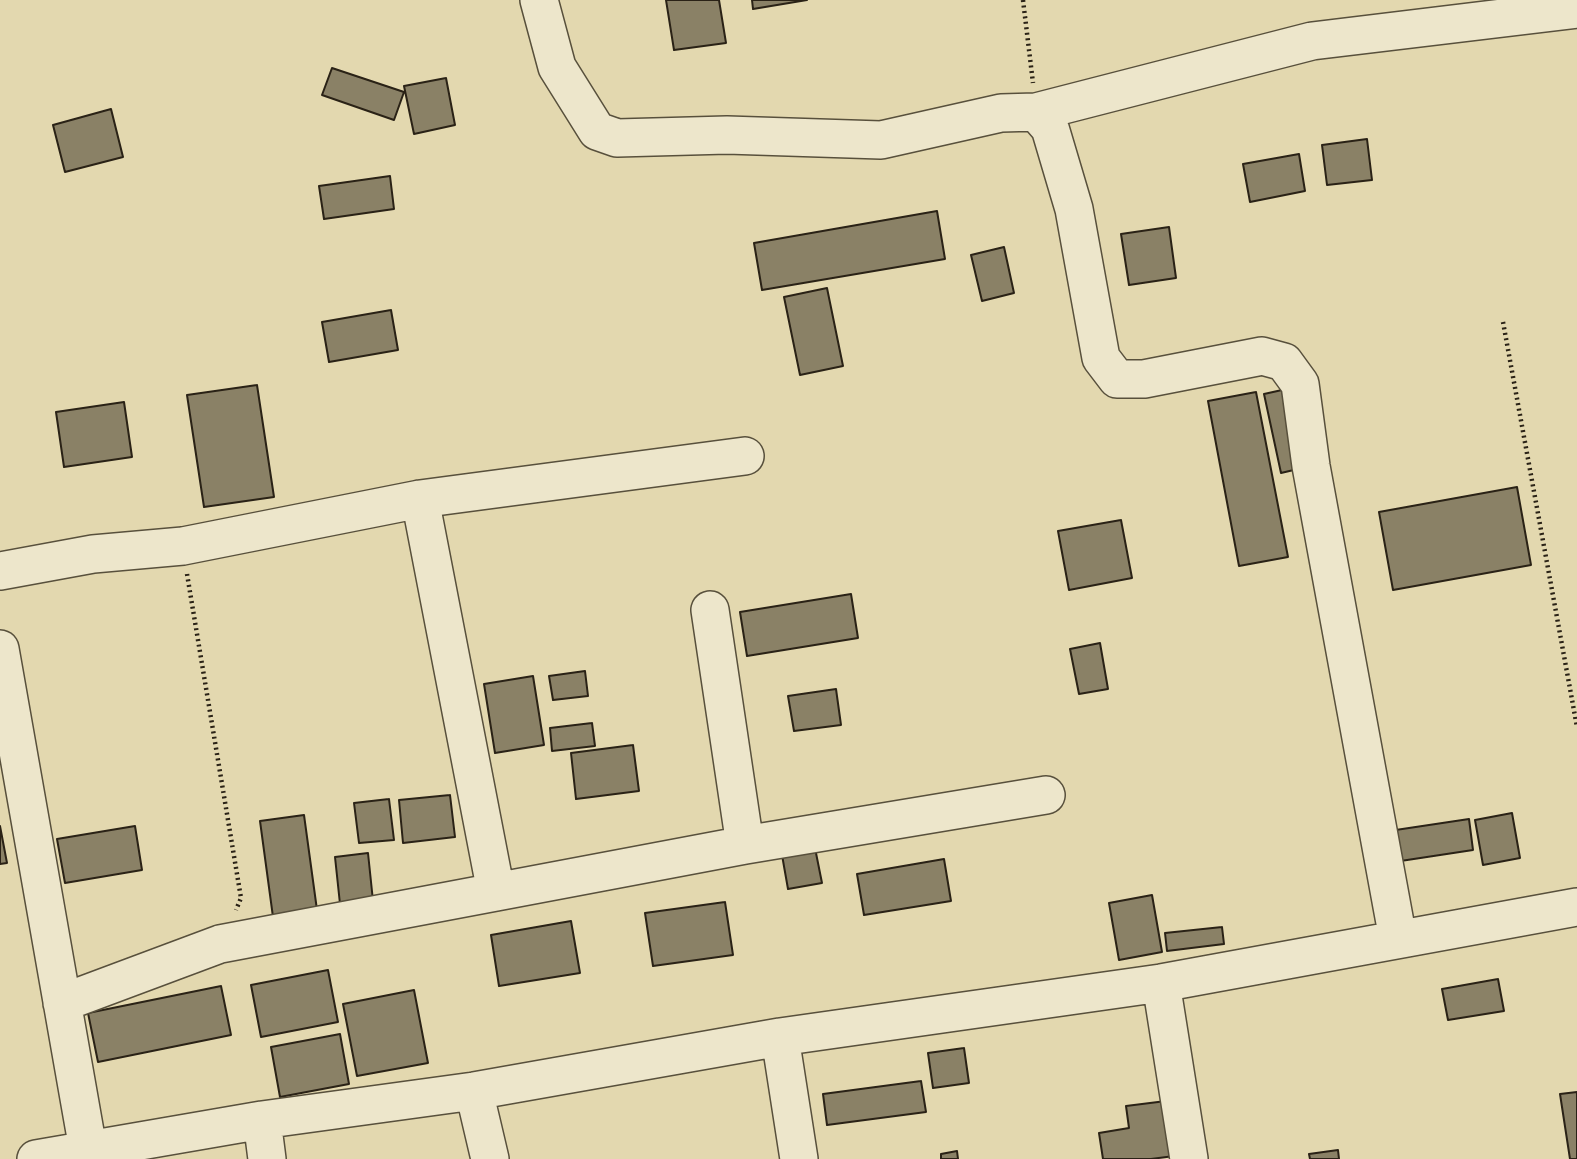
<!DOCTYPE html>
<html>
<head>
<meta charset="utf-8">
<style>
  body { margin:0 }
  canvas { display:block; background:#e3d8af }
</style>
</head>
<body>
<canvas width="1577" height="1159"></canvas>
<script>
const g = document.querySelector('canvas').getContext('2d');
g.lineJoin = 'round';
function fillPath(path, color) { g.fillStyle = color; g.fill(path, 'evenodd'); }
const toPath = rows => new Path2D(rows.map(r => 'M' + r).join(''));
function stroke(path, color, width, dash) { g.strokeStyle = color; g.lineWidth = width; g.lineCap = dash ? 'butt' : 'round'; g.setLineDash(dash || []); g.stroke(path); }
const building = toPath([
  [666,0,719,0,726,43,674,50,666,0],
  [752,0,807,0,753,9,752,0],
  [332,68,404,92,394,120,322,95,332,68],
  [446,78,455,125,414,134,404,86,446,78],
  [111,109,123,157,65,172,53,125,111,109],
  [1367,139,1372,180,1327,185,1322,145,1367,139],
  [1299,154,1305,191,1250,202,1243,164,1299,154],
  [390,176,394,209,324,219,319,186,390,176],
  [937,211,945,259,762,290,754,243,937,211],
  [1169,227,1176,278,1129,285,1121,234,1169,227],
  [1004,247,1014,293,982,301,971,255,1004,247],
  [827,288,843,366,800,375,784,297,827,288],
  [391,310,398,350,329,362,322,322,391,310],
  [257,385,274,497,204,507,187,395,257,385],
  [1282,390,1298,469,1281,473,1264,394,1282,390],
  [1256,392,1288,557,1239,566,1208,401,1256,392],
  [124,402,132,457,64,467,56,412,124,402],
  [1517,487,1531,565,1393,590,1379,512,1517,487],
  [1121,520,1132,578,1069,590,1058,531,1121,520],
  [851,594,858,638,747,656,740,612,851,594],
  [1100,643,1108,689,1079,694,1070,649,1100,643],
  [585,671,588,696,553,700,549,676,585,671],
  [533,676,544,745,495,753,484,684,533,676],
  [836,689,841,725,794,731,788,696,836,689],
  [592,723,595,746,552,751,550,728,592,723],
  [633,745,639,791,576,799,571,753,633,745],
  [450,795,455,837,403,843,399,800,450,795],
  [389,799,394,840,359,843,354,803,389,799],
  [1512,813,1520,858,1483,865,1475,820,1512,813],
  [304,815,317,910,273,917,260,821,304,815],
  [1469,819,1473,850,1394,862,1389,831,1469,819],
  [0,826,7,863,0,864,0,826],
  [135,826,142,870,65,883,57,839,135,826],
  [815,848,822,883,788,889,782,855,815,848],
  [368,853,373,901,340,904,335,857,368,853],
  [944,859,951,901,864,915,857,874,944,859],
  [1152,895,1162,952,1119,960,1109,903,1152,895],
  [725,902,733,955,653,966,645,913,725,902],
  [571,921,580,973,499,986,491,935,571,921],
  [1222,927,1224,944,1167,951,1165,933,1222,927],
  [328,970,338,1022,261,1037,251,985,328,970],
  [1498,979,1504,1011,1448,1020,1442,989,1498,979],
  [221,986,231,1035,98,1062,88,1013,221,986],
  [414,990,428,1063,357,1076,343,1004,414,990],
  [340,1034,349,1084,280,1097,271,1047,340,1034],
  [964,1048,969,1083,933,1088,928,1053,964,1048],
  [921,1081,926,1112,827,1125,823,1094,921,1081],
  [1577,1092,1577,1159,1570,1159,1560,1094,1577,1092],
  [1174,1100,1182,1155,1151,1159,1103,1159,1099,1133,1129,1128,1126,1106,1174,1100],
  [1338,1150,1339,1159,1310,1159,1309,1154,1338,1150],
  [957,1151,958,1159,941,1159,941,1154,957,1151]
]);
fillPath(building, '#8a8166');
stroke(building, '#2a2216', 2);
const minor = toPath([
  [539,0,557,67,597,131,617,138,727,135,881,140,1001,113,1036,112,1050,128,1074,209,1101,358,1117,379,1144,379,1262,356,1284,362,1300,384,1311,466,1398,939],
  [1036,112,1312,41,1577,9],
  [420,499,496,892],
  [0,571,93,554,183,546,420,499,745,456],
  [710,610,745,845],
  [0,649,88,1149,85,1159],
  [1161,983,1189,1159],
  [62,1003,220,944,745,845,1046,795],
  [780,1037,799,1159],
  [474,1091,490,1159],
  [262,1120,267,1159],
  [36,1159,262,1120,474,1091,780,1037,1161,983,1577,907]
]);
stroke(minor, '#58503c', 40);
stroke(toPath([
  [1023,0,1033,83],
  [1503,322,1577,727],
  [187,574,241,898,236,910]
]), '#2a2216', 4.5, [2, 3.5]);
stroke(minor, '#ede6cb', 37);
</script>
</body>
</html>
